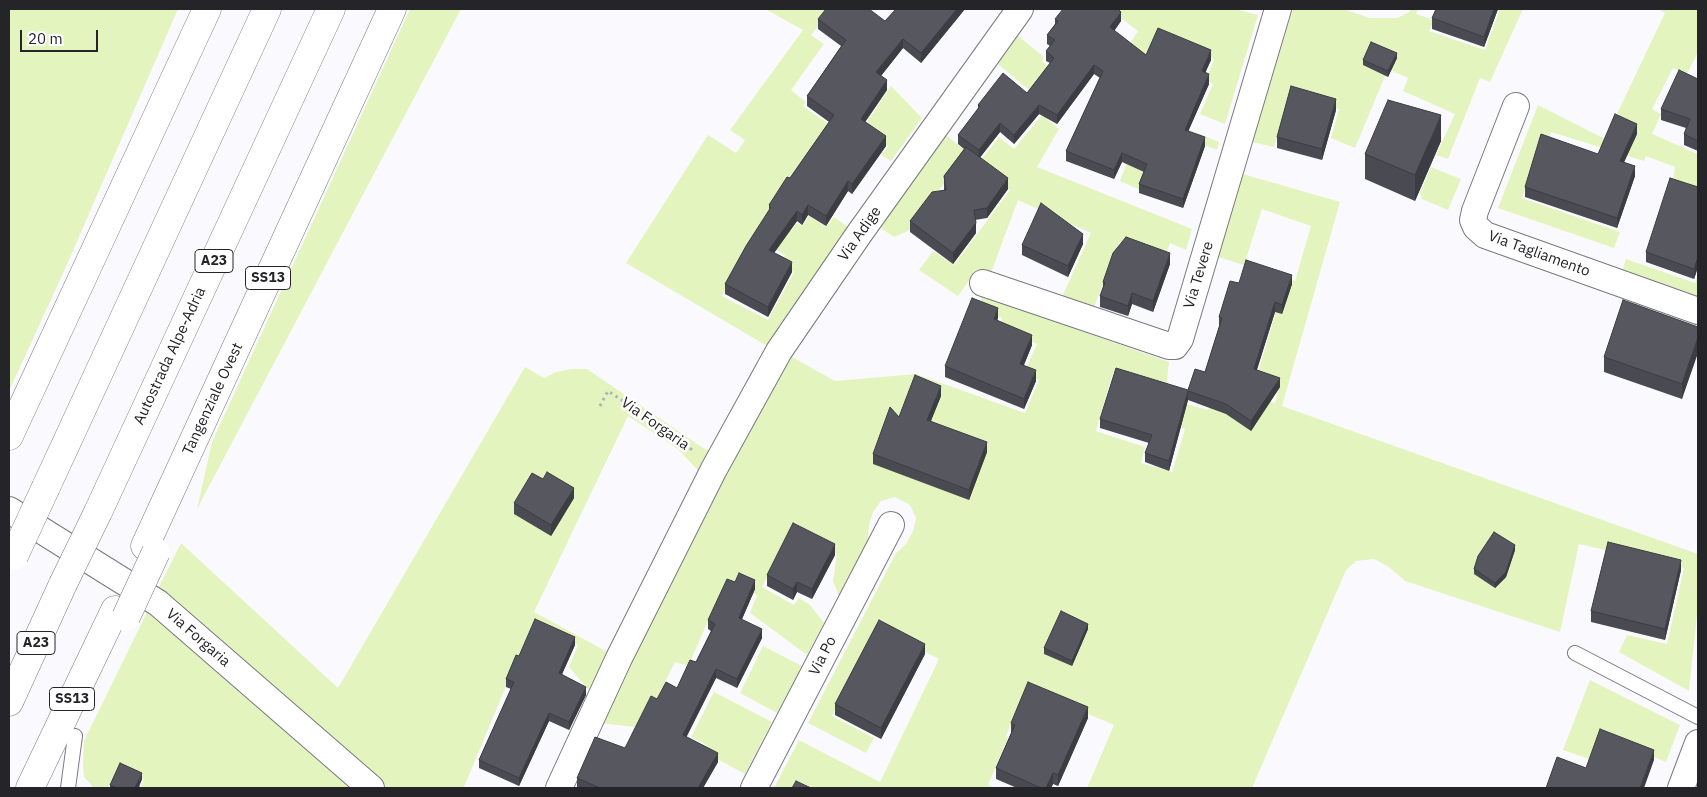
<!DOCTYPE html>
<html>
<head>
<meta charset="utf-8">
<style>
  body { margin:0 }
  #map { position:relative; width:1707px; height:797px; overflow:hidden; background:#fafafe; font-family:"IBM Plex Sans",sans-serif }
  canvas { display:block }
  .frame { position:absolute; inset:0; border:10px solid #252529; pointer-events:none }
  .scale { position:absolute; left:20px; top:30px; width:78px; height:22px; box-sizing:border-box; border:2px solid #252529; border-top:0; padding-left:6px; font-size:15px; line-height:18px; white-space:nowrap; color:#252529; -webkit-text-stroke:4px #fff; paint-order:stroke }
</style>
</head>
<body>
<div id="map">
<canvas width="1707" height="797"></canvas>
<div class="frame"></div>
<div class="scale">20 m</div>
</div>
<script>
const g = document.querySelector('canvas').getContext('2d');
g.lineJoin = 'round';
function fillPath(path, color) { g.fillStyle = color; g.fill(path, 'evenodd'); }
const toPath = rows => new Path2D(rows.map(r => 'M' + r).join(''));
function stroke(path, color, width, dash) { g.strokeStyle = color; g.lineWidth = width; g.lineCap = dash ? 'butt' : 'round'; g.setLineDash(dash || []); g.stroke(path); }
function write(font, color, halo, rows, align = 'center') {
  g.font = font + ' "IBM Plex Sans",sans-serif'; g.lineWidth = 5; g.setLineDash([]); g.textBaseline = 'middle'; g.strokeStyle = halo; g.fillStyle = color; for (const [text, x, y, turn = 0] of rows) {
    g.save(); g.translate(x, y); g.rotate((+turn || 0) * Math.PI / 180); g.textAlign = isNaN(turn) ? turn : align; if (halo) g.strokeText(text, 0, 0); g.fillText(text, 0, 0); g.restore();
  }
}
fillPath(toPath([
  [9,9,178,9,65,269,9,391],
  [410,9,461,9,197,509,212,442],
  [765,9,814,9,817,11,819,9,832,9,811,35,824,44,791,90,806,102,803,106,830,125,835,186,784,184,722,296,768,320,794,272,781,264,785,255,776,250,789,230,791,231,797,223,802,226,809,216,826,227,834,217,851,229,774,350,626,263,708,135,736,153,745,140,730,130,803,30],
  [1109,9,1235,9,1258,15,1225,124,1200,114,1213,84,1206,80,1214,59,1156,33,1138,73,1118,63,1138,31],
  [1293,9,1343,9,1370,18,1397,18,1409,12,1411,9,1418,9,1416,14,1434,20,1429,31,1485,50,1500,9,1523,9,1490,82,1480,78,1448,159,1436,155,1455,114,1403,91,1408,78,1388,69,1355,148,1331,138,1339,109,1290,94,1274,147,1252,142],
  [1658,9,1698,9,1698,52,1687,74,1673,68,1652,109,1661,114,1652,134,1698,154,1698,196,1672,186,1675,167,1646,156,1644,161,1551,132,1546,145,1540,143,1522,198,1620,232,1614,248,1498,208,1538,105,1605,139,1665,13],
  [1018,36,1044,57,1042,61,1048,66,1029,90,998,64],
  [891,86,922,118,891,161,882,155,888,146,863,128],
  [1106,96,1219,142,1217,150,1161,129,1140,190,1120,181,1141,124],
  [1042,115,1059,129,1037,167,1192,229,1186,250,1170,243,1164,260,1119,242,1093,310,1061,299,1091,233,1018,200,991,273,977,269,958,296,919,270,933,251,954,265,1010,190,965,156,908,231,894,237,879,227,946,135,979,162,999,137,1014,149],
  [1431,167,1461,179,1448,210,1422,199,1420,193],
  [1243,174,1340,202,1282,406,1698,554,1698,605,1689,691,1619,652,1627,635,1667,644,1684,568,1579,544,1560,632,1405,581,1389,567,1374,559,1356,561,1346,570,1252,788,1087,788,1114,725,1027,688,1006,736,1008,738,988,785,995,788,774,788,799,740,880,782,939,659,878,628,832,716,874,738,866,753,808,723,896,553,906,544,913,531,916,518,910,505,895,497,881,501,873,512,869,525,868,541,839,596,833,581,837,554,791,530,787,538,762,587,794,605,799,598,810,605,824,623,807,655,750,613,757,595,726,581,688,666,675,662,656,700,651,697,635,727,599,723,787,354,835,381,916,374,1025,413,1039,380,1024,373,1037,344,999,328,1002,318,983,310,980,295,1169,362,1166,389,1113,372,1096,431,1145,447,1141,463,1172,472,1185,429,1176,425,1186,404,1208,410,1217,383,1275,403,1280,384,1257,376,1286,278,1295,281,1311,226,1262,209,1244,265,1218,257],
  [1626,259,1695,283,1698,274,1698,296,1622,271],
  [525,367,544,378,556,372,571,369,587,369,703,448,711,451,702,475,678,449,628,416,534,612,613,655,594,696,569,667,578,645,532,624,464,787,467,788,387,788,158,589,181,543,338,688],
  [149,608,356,788,140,788,144,779,118,766,108,788,94,788,92,786,84,777,83,764,84,741],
  [763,646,802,666,777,713,740,693],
  [1590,680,1680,725,1666,762,1599,735,1589,759,1563,750],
  [714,692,772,722,745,774,717,759,705,744,691,737]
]), '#e4f4bf');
const service = toPath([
  [1575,653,1698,717],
  [68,788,75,736]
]);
const minor = toPath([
  [1516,106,1475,211,1473,220,1476,227,1485,235,1698,311],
  [983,283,1169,346,1175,346,1180,339,1278,9],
  [9,510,158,603,371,788],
  [559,788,619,658,714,469,779,351,859,234,1020,9],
  [754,788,891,525],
  [1681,788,1698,743]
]);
const trunk = toPath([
  [9,436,207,9],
  [145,546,392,9],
  [30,788,115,610]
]);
const motorway = toPath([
  [46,487,267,9],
  [98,512,331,9],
  [9,702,63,584]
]);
stroke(service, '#787982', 16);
stroke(minor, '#787982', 28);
stroke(trunk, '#787982', 29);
stroke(motorway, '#787982', 29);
stroke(toPath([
  [600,406,608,391,647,417,695,452]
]), '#b2b2b6', 3, [2.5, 4]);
stroke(service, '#fff', 14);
stroke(minor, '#fff', 26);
stroke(trunk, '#fff', 28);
stroke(motorway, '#fff', 28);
const trunkBridge = toPath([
  [126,617,156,552]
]);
const motorwayBridge = toPath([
  [14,556,46,487],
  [63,584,98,512]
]);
stroke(trunkBridge, '#787982', 29, []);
stroke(motorwayBridge, '#787982', 29, []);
stroke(trunkBridge, '#fff', 28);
stroke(motorwayBridge, '#fff', 28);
fillPath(toPath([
  [896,9,965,9,921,63,903,48,881,76,887,90,865,122,886,146,852,194,848,191,826,226,808,215,802,225,797,221,774,253,792,272,768,317,725,294,725,284,769,211,769,205,790,178,829,122,807,106,807,96,841,46,818,29,818,19,885,21],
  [1498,9,1484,47,1432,29,1432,18],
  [1055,19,1121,21,1114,31,1146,55,1211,60,1205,73,1209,84,1188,131,1205,146,1183,208,1139,193,1139,184,1144,172,1122,162,1114,179,1066,161,1066,151,1100,78,1094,74,1057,124,1039,114,1014,144,1000,132,980,157,1008,189,987,218,975,220,976,233,953,264,910,232,910,221,944,190,944,176,964,149,958,144,958,135,978,109,978,105,1027,93,1050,63,1046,61,1046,51,1050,46,1047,44,1047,35,1055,24],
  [1397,58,1388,77,1363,65,1363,60],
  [1698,79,1698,151,1684,145,1684,134,1686,128,1661,120,1661,109],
  [1336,110,1322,160,1277,148,1277,137],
  [1637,134,1624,162,1635,176,1617,228,1525,197,1525,187,1598,154],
  [1441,141,1415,201,1365,179,1365,154],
  [1698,187,1698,267,1694,279,1646,262,1646,252],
  [1083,244,1068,277,1022,255,1022,245],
  [1170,264,1153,312,1132,304,1128,316,1100,307,1100,296,1103,288,1103,282],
  [1239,283,1292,284,1282,314,1275,312,1257,370,1280,387,1251,431,1226,414,1188,400,1169,471,1145,462,1145,453,1149,443,1100,428,1100,419,1188,390,1205,372,1219,327,1219,317],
  [998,318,997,320,1032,345,1024,365,1036,381,1024,409,945,377,945,366],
  [1698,327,1682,399,1604,372,1604,357],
  [941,396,931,421,987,452,969,500,873,464,873,454,899,417],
  [574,498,551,536,514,514,514,503],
  [1515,550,1506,577,1495,588,1474,574,1474,569],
  [835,555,812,599,797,592,793,600,767,586,767,575],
  [1681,570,1665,640,1591,622,1591,611],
  [735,582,755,589,742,619,762,638,737,688,716,678,686,737,718,762,703,788,580,788,577,787,577,778,625,748,657,699,677,688,696,662,711,631,708,629,708,620],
  [1088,629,1072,666,1044,654,1044,648],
  [575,645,562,674,586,695,569,730,549,721,519,786,479,768,479,760,511,689,506,687,506,679,519,656],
  [925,654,881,739,835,715,835,704],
  [1088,718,1058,786,1053,784,1051,788,1017,788,996,779,996,768,1011,733,1011,723],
  [142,779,139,787,142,788,110,788,110,785]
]), '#4a4b52');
fillPath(toPath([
  [957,9,965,9,921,63,921,53],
  [1494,9,1498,9,1484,47,1484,37],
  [1121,12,1121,21,1110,37,1110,27],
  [903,39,903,48,876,82,876,72],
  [1211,50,1211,60,1202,80,1202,71],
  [1397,53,1397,58,1388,77,1388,71],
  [1094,65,1094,74,1057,124,1057,115],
  [1209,74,1209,84,1185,139,1185,130],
  [887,80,887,90,861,128,861,119],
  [1336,99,1336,110,1322,160,1322,149],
  [1039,105,1039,114,1014,144,1014,135],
  [1441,115,1441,141,1415,201,1415,175],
  [1000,123,1000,132,979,159,979,150],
  [1637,124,1637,134,1620,171,1620,161],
  [886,136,886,146,852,194,852,184],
  [1205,137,1205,146,1183,208,1183,199],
  [1122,153,1122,162,1114,179,1114,170],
  [1635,166,1635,176,1617,228,1617,218],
  [1008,178,1008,189,987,218,987,208],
  [848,181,848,191,826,226,826,216],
  [808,205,808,215,802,225,802,215],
  [797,211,797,221,769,260,769,250],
  [976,223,976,233,953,264,953,253],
  [1083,234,1083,244,1068,277,1068,266],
  [1170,253,1170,264,1153,312,1153,301],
  [1698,257,1698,267,1694,279,1694,269],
  [792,262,792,272,768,317,768,307],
  [1292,275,1292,284,1282,314,1282,305],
  [1132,293,1132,304,1128,316,1128,306],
  [1275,302,1275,312,1254,378,1254,369],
  [998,308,998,318,994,330,994,319],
  [1032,335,1032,345,1020,374,1020,364],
  [1698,337,1698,353,1682,399,1682,384],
  [1036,370,1036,381,1024,409,1024,399],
  [1280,378,1280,387,1251,431,1251,421],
  [941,386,941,396,927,430,927,420],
  [1188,391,1188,400,1169,471,1169,461],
  [987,442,987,452,969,500,969,490],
  [574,488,574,498,551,536,551,525],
  [835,544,835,555,812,599,812,589],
  [1515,545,1515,550,1506,577,1495,588,1495,583],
  [1681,560,1681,570,1665,640,1665,629],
  [755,580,755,589,739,626,739,618],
  [797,582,797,592,793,600,793,589],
  [1088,624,1088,629,1072,666,1072,661],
  [762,629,762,638,737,688,737,679],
  [575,637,575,645,559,681,559,673],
  [925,644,925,654,881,739,881,728],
  [716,669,716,678,683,744,683,735],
  [586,687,586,695,569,730,569,722],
  [1088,707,1088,718,1058,786,1058,775],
  [549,713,549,721,519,786,519,778],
  [1654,750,1654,760,1644,788,1640,788],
  [718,753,718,762,703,788,698,788],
  [142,773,142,779,138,788,136,788],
  [1053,773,1053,784,1051,788,1046,788]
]), '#3c3d42');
const building = toPath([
  [826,9,869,9,885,21,896,9,957,9,921,53,903,39,876,72,887,80,861,119,886,136,852,184,848,181,826,216,808,205,802,215,797,211,769,250,792,262,768,307,725,284,746,246,771,207,769,205,787,177,790,178,834,115,807,96,846,40,818,19,826,9],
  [1063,9,1118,9,1121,12,1110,27,1146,55,1158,28,1211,50,1202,71,1209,74,1185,130,1205,137,1183,199,1139,184,1147,164,1122,153,1114,170,1066,151,1103,71,1094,65,1057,115,1039,105,1014,135,1000,123,979,150,958,135,980,106,978,105,1003,73,1027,93,1054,58,1046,51,1055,40,1047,35,1058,21,1055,19,1063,9],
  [1436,9,1494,9,1484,37,1432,18,1436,9],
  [1371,42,1397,53,1388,71,1363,60,1371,42],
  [1679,70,1698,79,1698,141,1684,134,1690,119,1661,109,1679,70],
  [1291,86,1336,99,1322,149,1277,137,1291,86],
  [1388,100,1441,115,1415,175,1365,154,1388,100],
  [1615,114,1637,124,1620,161,1635,166,1617,218,1525,187,1541,134,1598,154,1615,114],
  [966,147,1008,178,987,208,974,210,976,223,953,253,910,221,932,192,946,190,944,176,966,147],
  [1670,178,1698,187,1698,257,1694,269,1646,252,1670,178],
  [1041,203,1083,234,1068,266,1022,245,1041,203],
  [1126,237,1170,253,1153,301,1132,293,1128,306,1100,296,1105,282,1103,282,1113,253,1126,237],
  [1246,260,1292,275,1282,305,1275,302,1254,369,1280,378,1251,421,1226,404,1188,391,1169,461,1145,453,1152,435,1100,419,1116,368,1188,390,1195,369,1205,372,1222,318,1219,317,1230,281,1239,283,1246,260],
  [972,298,998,308,994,319,1032,335,1020,364,1036,370,1024,399,945,366,972,298],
  [1623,300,1698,327,1698,337,1682,384,1604,357,1623,300],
  [915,375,941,386,927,420,987,442,969,490,873,454,890,407,899,417,915,375],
  [547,472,574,488,551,525,514,503,532,473,543,479,547,472],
  [793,523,835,544,812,589,797,582,793,589,767,575,793,523],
  [1494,532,1515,545,1506,572,1495,583,1474,569,1478,556,1494,532],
  [1608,542,1681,560,1665,629,1591,611,1608,542],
  [739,573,755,580,739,618,762,629,737,679,716,669,683,735,718,753,698,788,600,788,577,778,595,737,625,748,651,696,657,699,666,682,677,688,690,660,696,662,715,624,708,620,727,579,735,582,739,573],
  [1061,611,1088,624,1072,661,1044,648,1061,611],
  [535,619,575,637,559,673,586,687,569,722,549,713,519,778,479,760,514,682,506,679,516,655,519,656,535,619],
  [879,620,925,644,881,728,835,704,879,620],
  [1028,682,1088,707,1058,775,1053,773,1046,788,1041,788,996,768,1015,725,1011,723,1028,682],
  [1600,729,1654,750,1640,788,1546,788,1557,757,1586,768,1600,729],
  [120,763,142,773,135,788,117,788,110,785,120,763],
  [796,781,811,788,792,788,796,781],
  [136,786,142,788,135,788,136,786]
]);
fillPath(building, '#56575f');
stroke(building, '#3c3d42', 1);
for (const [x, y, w] of [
  [214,261,38],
  [268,278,45],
  [36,643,38],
  [72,699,45]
]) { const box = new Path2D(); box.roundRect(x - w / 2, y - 11.5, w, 23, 4); g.fillStyle = '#fff'; g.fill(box); stroke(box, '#252529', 1); }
write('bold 14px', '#252529', null, [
  ["A23",214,261],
  ["SS13",268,278],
  ["A23",36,643],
  ["SS13",72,699]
]);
write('15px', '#252529', '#fff', [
  ["Via Adige",860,234,-55],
  ["Via Tagliamento",1539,254,20],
  ["Via Tevere",1199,275,-73],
  ["Autostrada Alpe-Adria",170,356,-65],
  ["Tangenziale Ovest",213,399,-65],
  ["Via Forgaria",655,424,35],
  ["Via Forgaria",198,638,41],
  ["Via Po",823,656,-63]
]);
</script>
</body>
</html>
